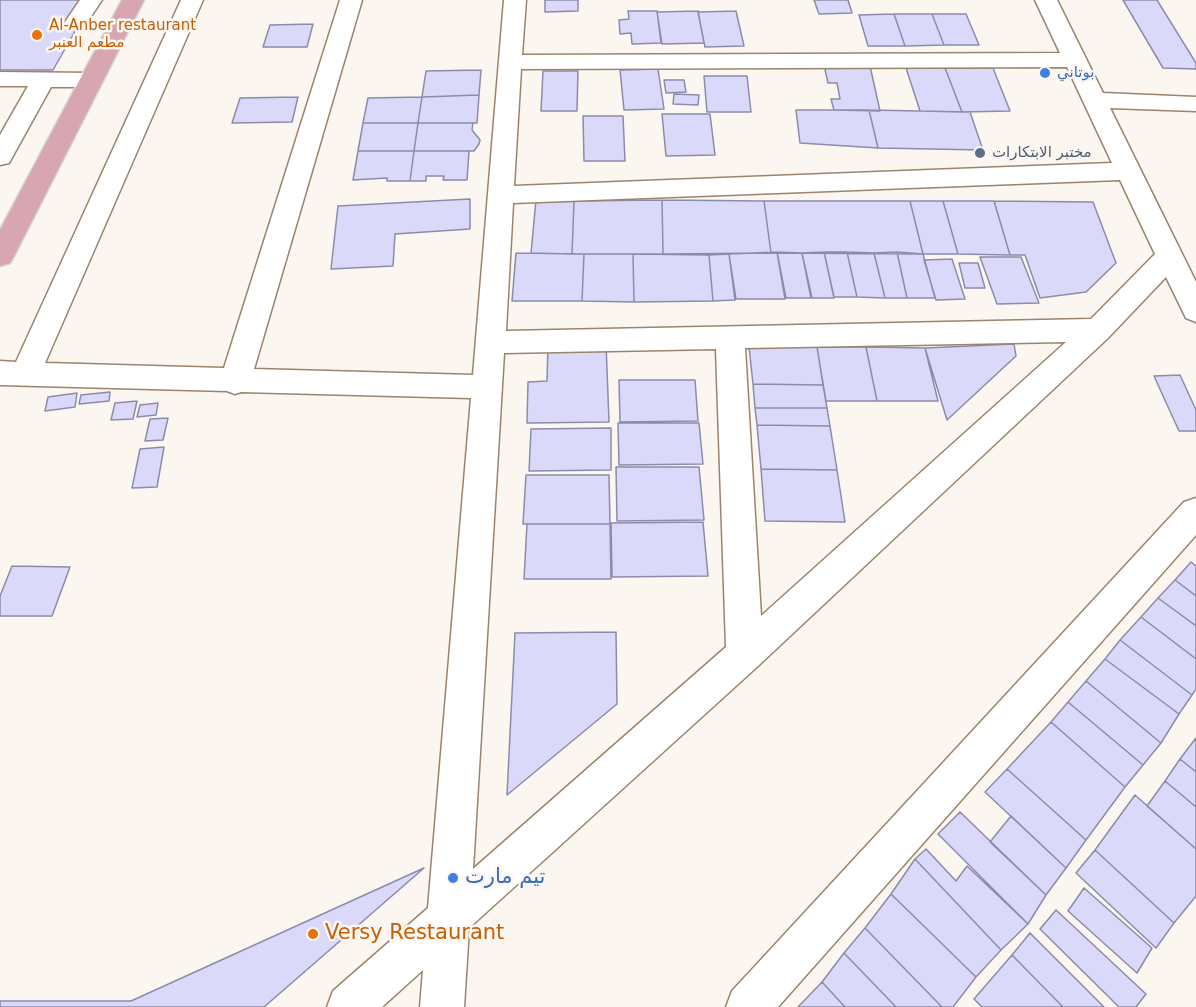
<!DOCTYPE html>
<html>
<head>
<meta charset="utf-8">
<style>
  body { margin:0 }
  canvas { display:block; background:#fbf6f0 }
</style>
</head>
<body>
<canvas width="1196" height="1007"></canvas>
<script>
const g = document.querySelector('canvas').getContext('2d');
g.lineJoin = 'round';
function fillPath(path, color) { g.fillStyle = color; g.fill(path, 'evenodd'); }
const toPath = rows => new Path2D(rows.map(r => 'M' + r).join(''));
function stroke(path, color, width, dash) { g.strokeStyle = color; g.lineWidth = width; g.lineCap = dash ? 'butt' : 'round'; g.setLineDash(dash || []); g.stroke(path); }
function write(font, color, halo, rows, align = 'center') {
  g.font = font + ' "DejaVu Sans",Cairo,sans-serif'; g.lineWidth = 5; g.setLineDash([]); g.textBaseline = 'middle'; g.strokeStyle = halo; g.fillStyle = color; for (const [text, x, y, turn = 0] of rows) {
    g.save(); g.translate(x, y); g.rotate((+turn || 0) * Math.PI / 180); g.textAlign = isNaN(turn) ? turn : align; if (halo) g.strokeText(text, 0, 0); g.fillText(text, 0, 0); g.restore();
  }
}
const building = toPath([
  [0,0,93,0,53,70,0,70,0,0],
  [545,0,578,0,578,11,545,12,545,0],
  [814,0,848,0,852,13,819,14,814,0],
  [1123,0,1157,0,1196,63,1196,69,1163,68,1123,0],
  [628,11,657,11,661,43,632,44,631,33,620,34,619,20,629,19,628,11],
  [698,11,704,43,662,44,657,12,698,11],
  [736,11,744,46,705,47,698,12,736,11],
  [894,14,905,46,868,46,859,15,894,14],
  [894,14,932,14,944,45,905,46,894,14],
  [932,14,966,14,979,45,944,45,932,14],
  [313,24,307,47,263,47,270,25,313,24],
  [824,65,870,66,880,111,834,110,831,99,840,99,837,83,828,83,824,65],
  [906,68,945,68,962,112,920,111,906,68],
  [945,68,993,68,1010,111,962,112,945,68],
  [658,69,664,109,624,110,620,70,658,69],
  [481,70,479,95,422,97,426,71,481,70],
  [543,71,578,71,577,111,541,111,543,71],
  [704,76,747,76,751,112,707,112,704,76],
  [664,80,684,80,686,92,666,93,664,80],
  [674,94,699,95,698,105,673,104,674,94],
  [479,95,477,123,418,123,422,97,479,95],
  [298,97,292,122,232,123,240,98,298,97],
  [422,97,418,123,363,123,368,98,422,97],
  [796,110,869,110,878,148,800,143,796,110],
  [869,110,970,112,983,150,878,148,869,110],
  [662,114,710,114,715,155,666,156,662,114],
  [583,116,623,116,625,161,584,161,583,116],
  [363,123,418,123,414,151,358,151,363,123],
  [418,123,473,123,472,130,480,140,479,144,474,151,414,151,418,123],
  [358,151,414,151,410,181,387,181,387,178,353,180,358,151],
  [414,151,469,151,467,180,443,180,444,176,426,176,426,181,410,181,414,151],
  [470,199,470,229,395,234,393,266,331,269,338,206,470,199],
  [536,200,574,201,572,254,531,253,536,200],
  [662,200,663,254,572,254,574,201,662,200],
  [662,200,764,201,771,253,663,254,662,200],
  [764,201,910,201,923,254,771,253,764,201],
  [910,201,943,201,958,254,923,254,910,201],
  [943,201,994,201,1010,255,958,254,943,201],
  [994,201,1093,202,1116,263,1086,292,1040,298,1025,255,1010,255,994,201],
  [777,252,802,253,811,298,786,298,777,252],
  [777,252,785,299,736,299,729,254,777,252],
  [824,252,834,298,812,298,802,253,824,252],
  [824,252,847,252,857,297,834,297,824,252],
  [847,252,874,253,885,298,857,297,847,252],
  [897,252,907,298,885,298,874,253,897,252],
  [897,252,923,254,935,298,907,298,897,252],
  [516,253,584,254,582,301,512,301,516,253],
  [584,254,633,254,634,302,582,301,584,254],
  [633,254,709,255,713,301,634,302,633,254],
  [729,254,735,300,713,301,709,255,729,254],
  [980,257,1021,257,1039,303,997,304,980,257],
  [952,259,965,299,936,300,924,260,952,259],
  [959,263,978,263,985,288,965,288,959,263],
  [606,343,609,422,527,423,528,382,547,381,548,344,606,343],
  [1014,344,1016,356,947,420,925,348,1014,344],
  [749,347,817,347,823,385,753,384,749,347],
  [817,347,866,347,877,401,826,401,817,347],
  [866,347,925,348,938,401,877,401,866,347],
  [1180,375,1196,410,1196,431,1179,431,1154,376,1180,375],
  [619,380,695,380,698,421,620,422,619,380],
  [753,384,823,385,827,408,755,408,753,384],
  [110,392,109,401,79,404,81,395,110,392],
  [77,393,75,407,45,411,48,397,77,393],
  [137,401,133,419,111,420,115,403,137,401],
  [158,403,156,415,137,417,140,405,158,403],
  [755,408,827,408,830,426,757,425,755,408],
  [168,418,163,440,145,441,150,419,168,418],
  [618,423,699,423,703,464,619,465,618,423],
  [757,425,830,426,837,470,761,469,757,425],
  [611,428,611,470,529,471,531,429,611,428],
  [164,447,157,487,132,488,140,449,164,447],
  [616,467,699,467,704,520,617,521,616,467],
  [761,469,837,470,845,522,765,521,761,469],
  [526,475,609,475,610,524,523,524,526,475],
  [703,522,708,576,612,577,611,523,703,522],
  [527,524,610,524,611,579,524,579,527,524],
  [1191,562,1196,566,1196,596,1175,580,1191,562],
  [12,566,70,567,52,616,0,616,0,596,12,566],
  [1175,580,1196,596,1196,626,1158,598,1175,580],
  [1158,598,1196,626,1196,659,1141,617,1158,598],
  [1141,617,1196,659,1196,689,1192,695,1120,640,1141,617],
  [616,632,617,704,507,795,515,633,616,632],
  [1120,640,1192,695,1179,714,1105,659,1120,640],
  [1105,659,1179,714,1161,743,1086,681,1105,659],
  [1086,681,1161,743,1143,765,1068,702,1086,681],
  [1068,702,1143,765,1125,787,1051,722,1068,702],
  [1051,722,1125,787,1086,840,1007,769,1051,722],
  [1196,738,1196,772,1180,759,1196,738],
  [1180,759,1196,772,1196,807,1165,781,1180,759],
  [1007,769,1086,840,1066,868,985,792,1007,769],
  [1165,781,1196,807,1196,849,1147,806,1165,781],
  [1135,795,1196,849,1196,896,1174,923,1095,850,1135,795],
  [960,812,1046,895,1028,924,938,834,960,812],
  [1011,816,1066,868,1046,895,990,842,1011,816],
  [926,849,956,881,967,866,1028,924,1001,950,915,859,926,849],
  [1095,850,1174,923,1156,948,1076,873,1095,850],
  [915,859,1001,950,976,977,891,894,915,859],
  [424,868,264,1007,0,1007,0,1001,131,1001,424,868],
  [1084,888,1152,948,1137,973,1068,911,1084,888],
  [891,894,976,977,953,1007,942,1007,865,928,891,894],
  [1056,910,1146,994,1136,1007,1119,1007,1040,929,1056,910],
  [865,928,942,1007,896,1007,844,953,865,928],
  [1030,933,1104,1007,1063,1007,1012,955,1030,933],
  [844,953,896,1007,845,1007,822,982,844,953],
  [1012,955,1063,1007,982,1007,974,999,1012,955],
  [822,982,845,1007,798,1007,822,982]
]);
fillPath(building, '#dbd9fa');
stroke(building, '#8d8baa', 1.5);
const minor = toPath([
  [80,0,102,0,84,27,68,27,65,22,80,0],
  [181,0,203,0,45,363,224,368,340,0,362,0,254,369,473,375,504,0,526,0,522,55,1060,53,1035,0,1057,0,1103,93,1196,97,1196,111,1110,108,1196,282,1196,322,1186,318,1166,277,1108,338,758,666,469,928,464,1007,420,1007,423,970,382,1007,327,1007,333,991,428,908,471,398,241,392,235,394,227,391,0,385,0,361,16,362,181,0],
  [1067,67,1112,163,514,186,521,69,1067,67],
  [1120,180,1155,254,1091,319,506,331,513,203,1120,180],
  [1066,342,761,616,745,348,1066,342],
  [716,349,726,647,473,869,504,353,716,349],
  [0,72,91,73,99,75,103,80,99,85,91,87,51,87,9,163,0,165,0,135,28,86,0,86,0,72],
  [1196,498,1196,535,778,1007,726,1007,732,991,1184,502,1196,498]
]);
const major = toPath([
  [122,0,144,0,14,256,10,263,0,266,0,230,122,0]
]);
stroke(minor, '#9b846b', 3);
stroke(major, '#d5d3d2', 3);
fillPath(minor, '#fff');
fillPath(major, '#d7a6b1');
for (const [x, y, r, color] of [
  [37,35,6,"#e8710a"],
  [1045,73,6,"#3f7fe0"],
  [980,153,6,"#5c6f8a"],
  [453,878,6,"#3f7fe0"],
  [313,934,6,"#e8710a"]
]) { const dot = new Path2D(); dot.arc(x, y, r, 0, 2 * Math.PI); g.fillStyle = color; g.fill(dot); stroke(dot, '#fbf6f0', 2); }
write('15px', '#c56008', '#fbf6f0', [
  ["Al-Anber restaurant",49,26],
  ["مطعم العنبر",49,43]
], 'left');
write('15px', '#366cbe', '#fbf6f0', [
  ["بوتاني",1057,73]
], 'left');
write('15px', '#4e5e75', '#fbf6f0', [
  ["مختبر الابتكارات",992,153]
], 'left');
write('21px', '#366cbe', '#fbf6f0', [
  ["تيم مارت",465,878]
], 'left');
write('21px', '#c56008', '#fbf6f0', [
  ["Versy Restaurant",325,934]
], 'left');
</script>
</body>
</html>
